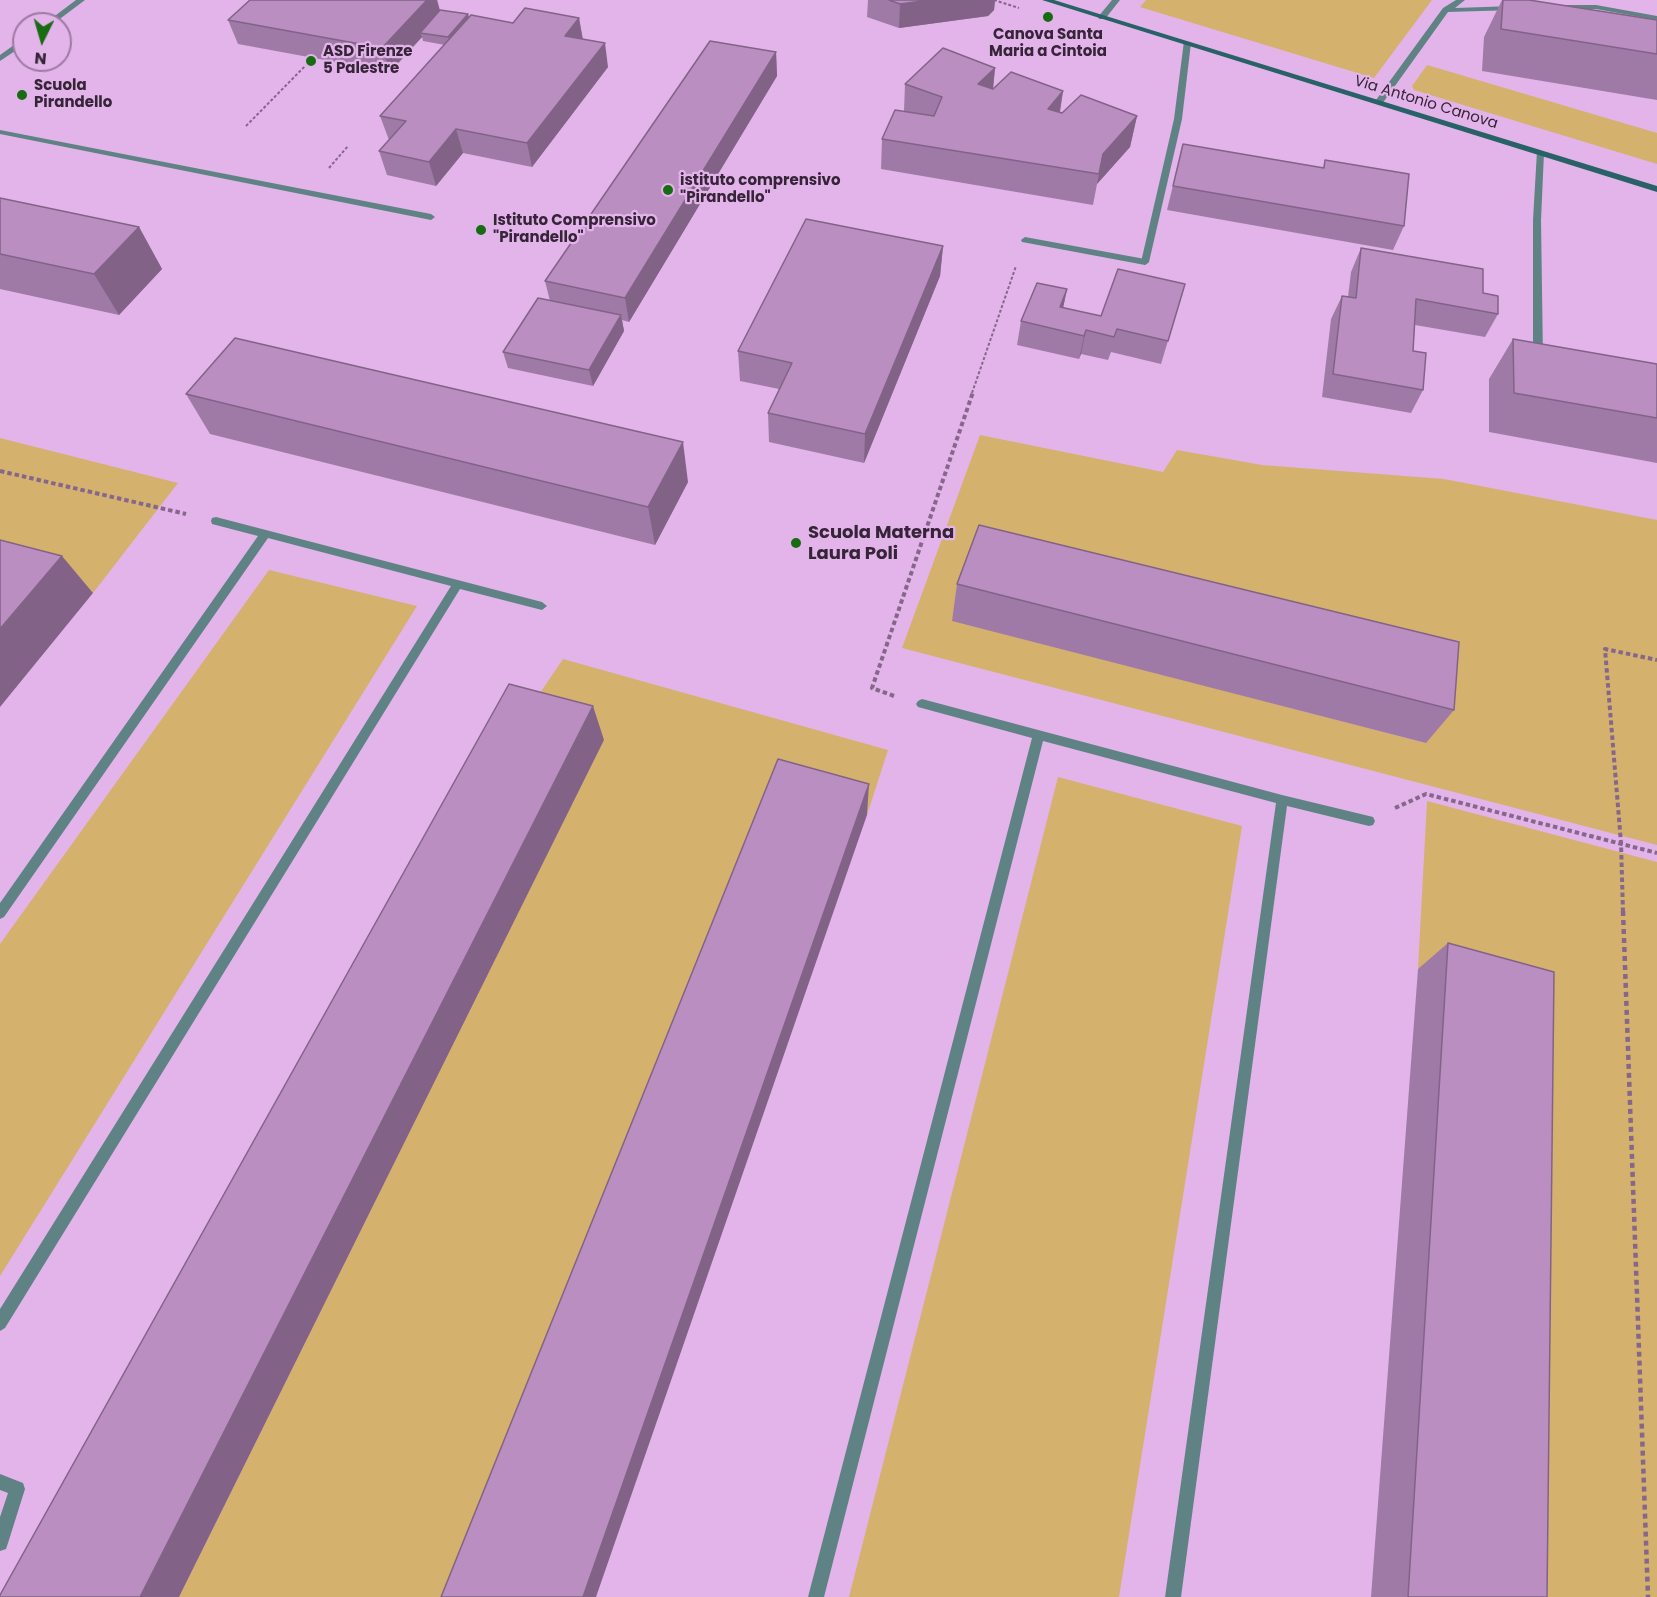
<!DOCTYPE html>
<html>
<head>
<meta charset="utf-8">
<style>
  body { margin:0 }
  #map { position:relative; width:1657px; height:1597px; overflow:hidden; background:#e2b4e9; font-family:Poppins,sans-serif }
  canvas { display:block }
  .north { position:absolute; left:12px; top:12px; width:60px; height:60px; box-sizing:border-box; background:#e2b4e9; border:2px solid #9d7aa2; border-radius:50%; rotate:185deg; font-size:16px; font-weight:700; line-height:24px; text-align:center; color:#362438 }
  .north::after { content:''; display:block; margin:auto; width:21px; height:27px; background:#176b11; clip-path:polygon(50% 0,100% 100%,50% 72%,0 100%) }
</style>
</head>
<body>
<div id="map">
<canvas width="1657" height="1597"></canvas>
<div class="north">N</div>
</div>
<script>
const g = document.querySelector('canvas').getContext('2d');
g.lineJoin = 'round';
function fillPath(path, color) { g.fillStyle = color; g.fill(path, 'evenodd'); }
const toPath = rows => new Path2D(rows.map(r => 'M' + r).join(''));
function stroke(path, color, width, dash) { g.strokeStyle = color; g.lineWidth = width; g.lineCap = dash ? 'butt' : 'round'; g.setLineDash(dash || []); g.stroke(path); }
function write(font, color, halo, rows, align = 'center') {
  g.font = font + ' Poppins,sans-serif'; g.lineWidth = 4.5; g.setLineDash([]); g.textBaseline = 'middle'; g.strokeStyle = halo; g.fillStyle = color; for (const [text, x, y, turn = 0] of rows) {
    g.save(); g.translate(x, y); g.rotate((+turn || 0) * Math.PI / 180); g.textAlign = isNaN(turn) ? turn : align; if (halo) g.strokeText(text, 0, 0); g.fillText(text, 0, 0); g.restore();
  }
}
fillPath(toPath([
  [1146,0,1432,0,1374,78,1140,7],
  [1427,65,1657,133,1657,164,1414,90,1412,86],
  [980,435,1163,472,1177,450,1262,465,1444,479,1657,520,1657,845,902,648],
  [973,563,1426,743,952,620],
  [0,438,178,483,93,593,0,600],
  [269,570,417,606,0,1276,0,944],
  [563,659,888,750,867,815,781,791,463,1597,179,1597,603,740,523,718],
  [1058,777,1242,826,1119,1597,849,1597],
  [1427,801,1657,862,1657,1597,1502,1597,1418,969]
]), '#d5b16e');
stroke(toPath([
  [994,0,1019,8],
  [246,126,313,58],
  [329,168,348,146],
  [972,393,1016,266]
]), '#86678b', 2, [3, 2]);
stroke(toPath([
  [0,471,186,514],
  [894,696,872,688,973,392],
  [1395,808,1426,794,1657,853],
  [1623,912,1621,843,1605,649,1657,660]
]), '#86678b', 4, [4.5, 3]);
stroke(toPath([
  [1623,911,1648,1597]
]), '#86678b', 4.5, [5, 4]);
fillPath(toPath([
  [0,130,431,214,435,217,431,220,0,134,0,130],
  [1537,151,1544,153,1541,220,1543,359,1538,362,1533,359,1533,220,1537,151],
  [1025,237,1145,259,1149,262,1145,265,1022,242,1021,240,1025,237],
  [216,517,542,602,547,606,542,610,460,589,5,1328,0,1331,0,1309,451,586,268,538,4,917,0,919,0,903,258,536,212,524,211,521,212,518,216,517],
  [922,699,1282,795,1369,816,1373,817,1375,821,1373,825,1369,826,1287,806,1181,1597,1165,1597,1276,803,1043,741,824,1597,808,1597,1032,738,918,707,916,704,918,701,922,699],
  [0,1474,23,1483,25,1489,8,1543,6,1549,0,1551,0,1517,8,1493,0,1490,0,1474]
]), '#5f8385');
fillPath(toPath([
  [76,0,85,0,53,24,44,24,76,0],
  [1112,0,1120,0,1105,19,1099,19,1098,17,1112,0],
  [1456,0,1465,0,1455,8,1514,6,1518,8,1514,10,1448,12,1382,104,1376,104,1376,100,1443,8,1456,0],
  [1555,5,1596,5,1657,16,1657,20,1596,9,1558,9,1554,7,1555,5],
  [21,40,24,40,24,45,0,61,0,55,21,40],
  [1184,41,1191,43,1182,119,1149,262,1145,265,1141,262,1174,119,1184,41]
]), '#5f8385');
fillPath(toPath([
  [1042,0,1054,0,1657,186,1657,192,1042,0]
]), '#286166');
fillPath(toPath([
  [437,0,440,10,468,14,469,18,513,23,579,18,583,39,608,67,532,167,463,153,436,186,387,175,379,151,389,140,380,116,445,45,423,41,422,37,390,72,238,44,228,20],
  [868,0,995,0,994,10,988,16,899,28,867,17],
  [1502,0,1529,0,1657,20,1657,100,1482,71,1484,37],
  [776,52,777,76,629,322,622,320,624,331,593,386,508,368,503,352,550,301,545,281],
  [995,68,993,89,1063,91,1060,113,1062,113,1137,116,1130,147,1097,184,1093,205,881,169,882,139,904,111,905,84],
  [1183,144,1323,168,1325,160,1404,226,1393,250,1167,210],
  [0,198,139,227,162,269,119,315,0,289],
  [943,246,940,276,864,463,769,442,768,413,779,389,740,381,738,351],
  [1361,248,1483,293,1498,314,1485,337,1415,325,1413,351,1423,390,1411,413,1322,397,1331,319,1342,296,1348,297,1351,272],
  [1185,284,1161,364,1111,352,1108,360,1081,354,1079,359,1017,345,1021,321,1067,289,1063,308,1101,316],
  [1513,339,1657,364,1657,463,1489,432,1489,379],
  [186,394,688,482,655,545,210,434],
  [957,584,1454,710,1426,743,952,621],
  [1448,943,1547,1597,1371,1597,1418,969]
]), '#a07aa6');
fillPath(toPath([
  [427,0,437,0,441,16,420,33,422,37,390,72,382,48],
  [930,0,995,0,994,10,988,16,899,28,900,4],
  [468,14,470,22,451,46,448,37],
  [579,18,583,42,565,36],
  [605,43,608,67,532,167,527,143],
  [776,52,777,76,629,322,625,298],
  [995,68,992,99,978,84],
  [1063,91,1058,121,1048,109],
  [1137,116,1130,147,1097,184,1103,154],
  [456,129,463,153,436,186,429,162],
  [139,227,162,269,119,315,94,274],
  [943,246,940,276,864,463,865,434],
  [1067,289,1062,313,1055,330,1060,307],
  [621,315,624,331,593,386,589,370],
  [1086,330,1081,354,1079,359,1084,336],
  [683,442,688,482,655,545,648,507],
  [62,556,93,593,0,707,0,629],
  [593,706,604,740,179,1597,140,1597],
  [869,784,867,815,596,1597,583,1597]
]), '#826387');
const building = toPath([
  [250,0,427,0,382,48,228,20,250,0],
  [889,0,930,0,900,4,889,0],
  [1503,0,1529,0,1657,20,1657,54,1501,29,1503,0],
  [525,8,579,18,565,36,605,43,527,143,456,129,429,162,379,151,406,121,380,116,471,15,513,23,525,8],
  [440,10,468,14,448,37,420,33,440,10],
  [710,41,776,52,625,298,545,281,710,41],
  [943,48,995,68,978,84,993,89,1011,72,1063,91,1048,109,1062,113,1081,95,1137,116,1103,154,1099,174,882,139,895,110,934,116,942,97,905,84,943,48],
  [1183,144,1324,168,1325,160,1409,174,1404,226,1173,186,1183,144],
  [0,198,139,227,94,274,0,254,0,198],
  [806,219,943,246,865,434,768,413,792,363,738,351,806,219],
  [1361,248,1483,269,1483,293,1498,296,1498,314,1416,299,1413,351,1426,353,1423,390,1333,374,1342,296,1356,298,1361,248],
  [1118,269,1185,284,1168,341,1117,329,1114,337,1086,330,1084,336,1021,321,1037,283,1067,289,1060,307,1101,316,1118,269],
  [538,298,621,315,589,370,503,352,538,298],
  [235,338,683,442,648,507,186,394,235,338],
  [1513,339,1657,364,1657,418,1514,393,1513,339],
  [979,525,1459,642,1454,710,957,584,979,525],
  [0,540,62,556,0,629,0,540],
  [509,684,593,706,140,1597,0,1597,0,1595,509,684],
  [778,759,869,784,583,1597,441,1597,778,759],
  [1448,943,1554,972,1547,1597,1408,1597,1448,943]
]);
fillPath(building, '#ba8ec1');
stroke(building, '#826387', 1.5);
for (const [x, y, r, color] of [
  [1048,17,6,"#176b11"],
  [311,61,6,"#176b11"],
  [22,95,6,"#176b11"],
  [668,190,6,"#176b11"],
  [481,230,6,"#176b11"],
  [796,543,6,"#176b11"]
]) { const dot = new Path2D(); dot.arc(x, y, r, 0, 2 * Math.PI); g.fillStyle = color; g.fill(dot); stroke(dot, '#e2b4e9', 2); }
write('bold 15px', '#362438', '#e2b4e9', [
  ["Canova Santa",1048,35,"center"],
  ["Maria a Cintoia",1048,52,"center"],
  ["ASD Firenze",323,52],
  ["5 Palestre",323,69],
  ["Scuola",34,86],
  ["Pirandello",34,103],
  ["istituto comprensivo",680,181],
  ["\"Pirandello\"",680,198],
  ["Istituto Comprensivo",493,221],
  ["\"Pirandello\"",493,238]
], 'left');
write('15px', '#362438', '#e2b4e9', [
  ["Via Antonio Canova",1426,103,17]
]);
write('bold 18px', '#362438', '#e2b4e9', [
  ["Scuola Materna",808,533],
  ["Laura Poli",808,554]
], 'left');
</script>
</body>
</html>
